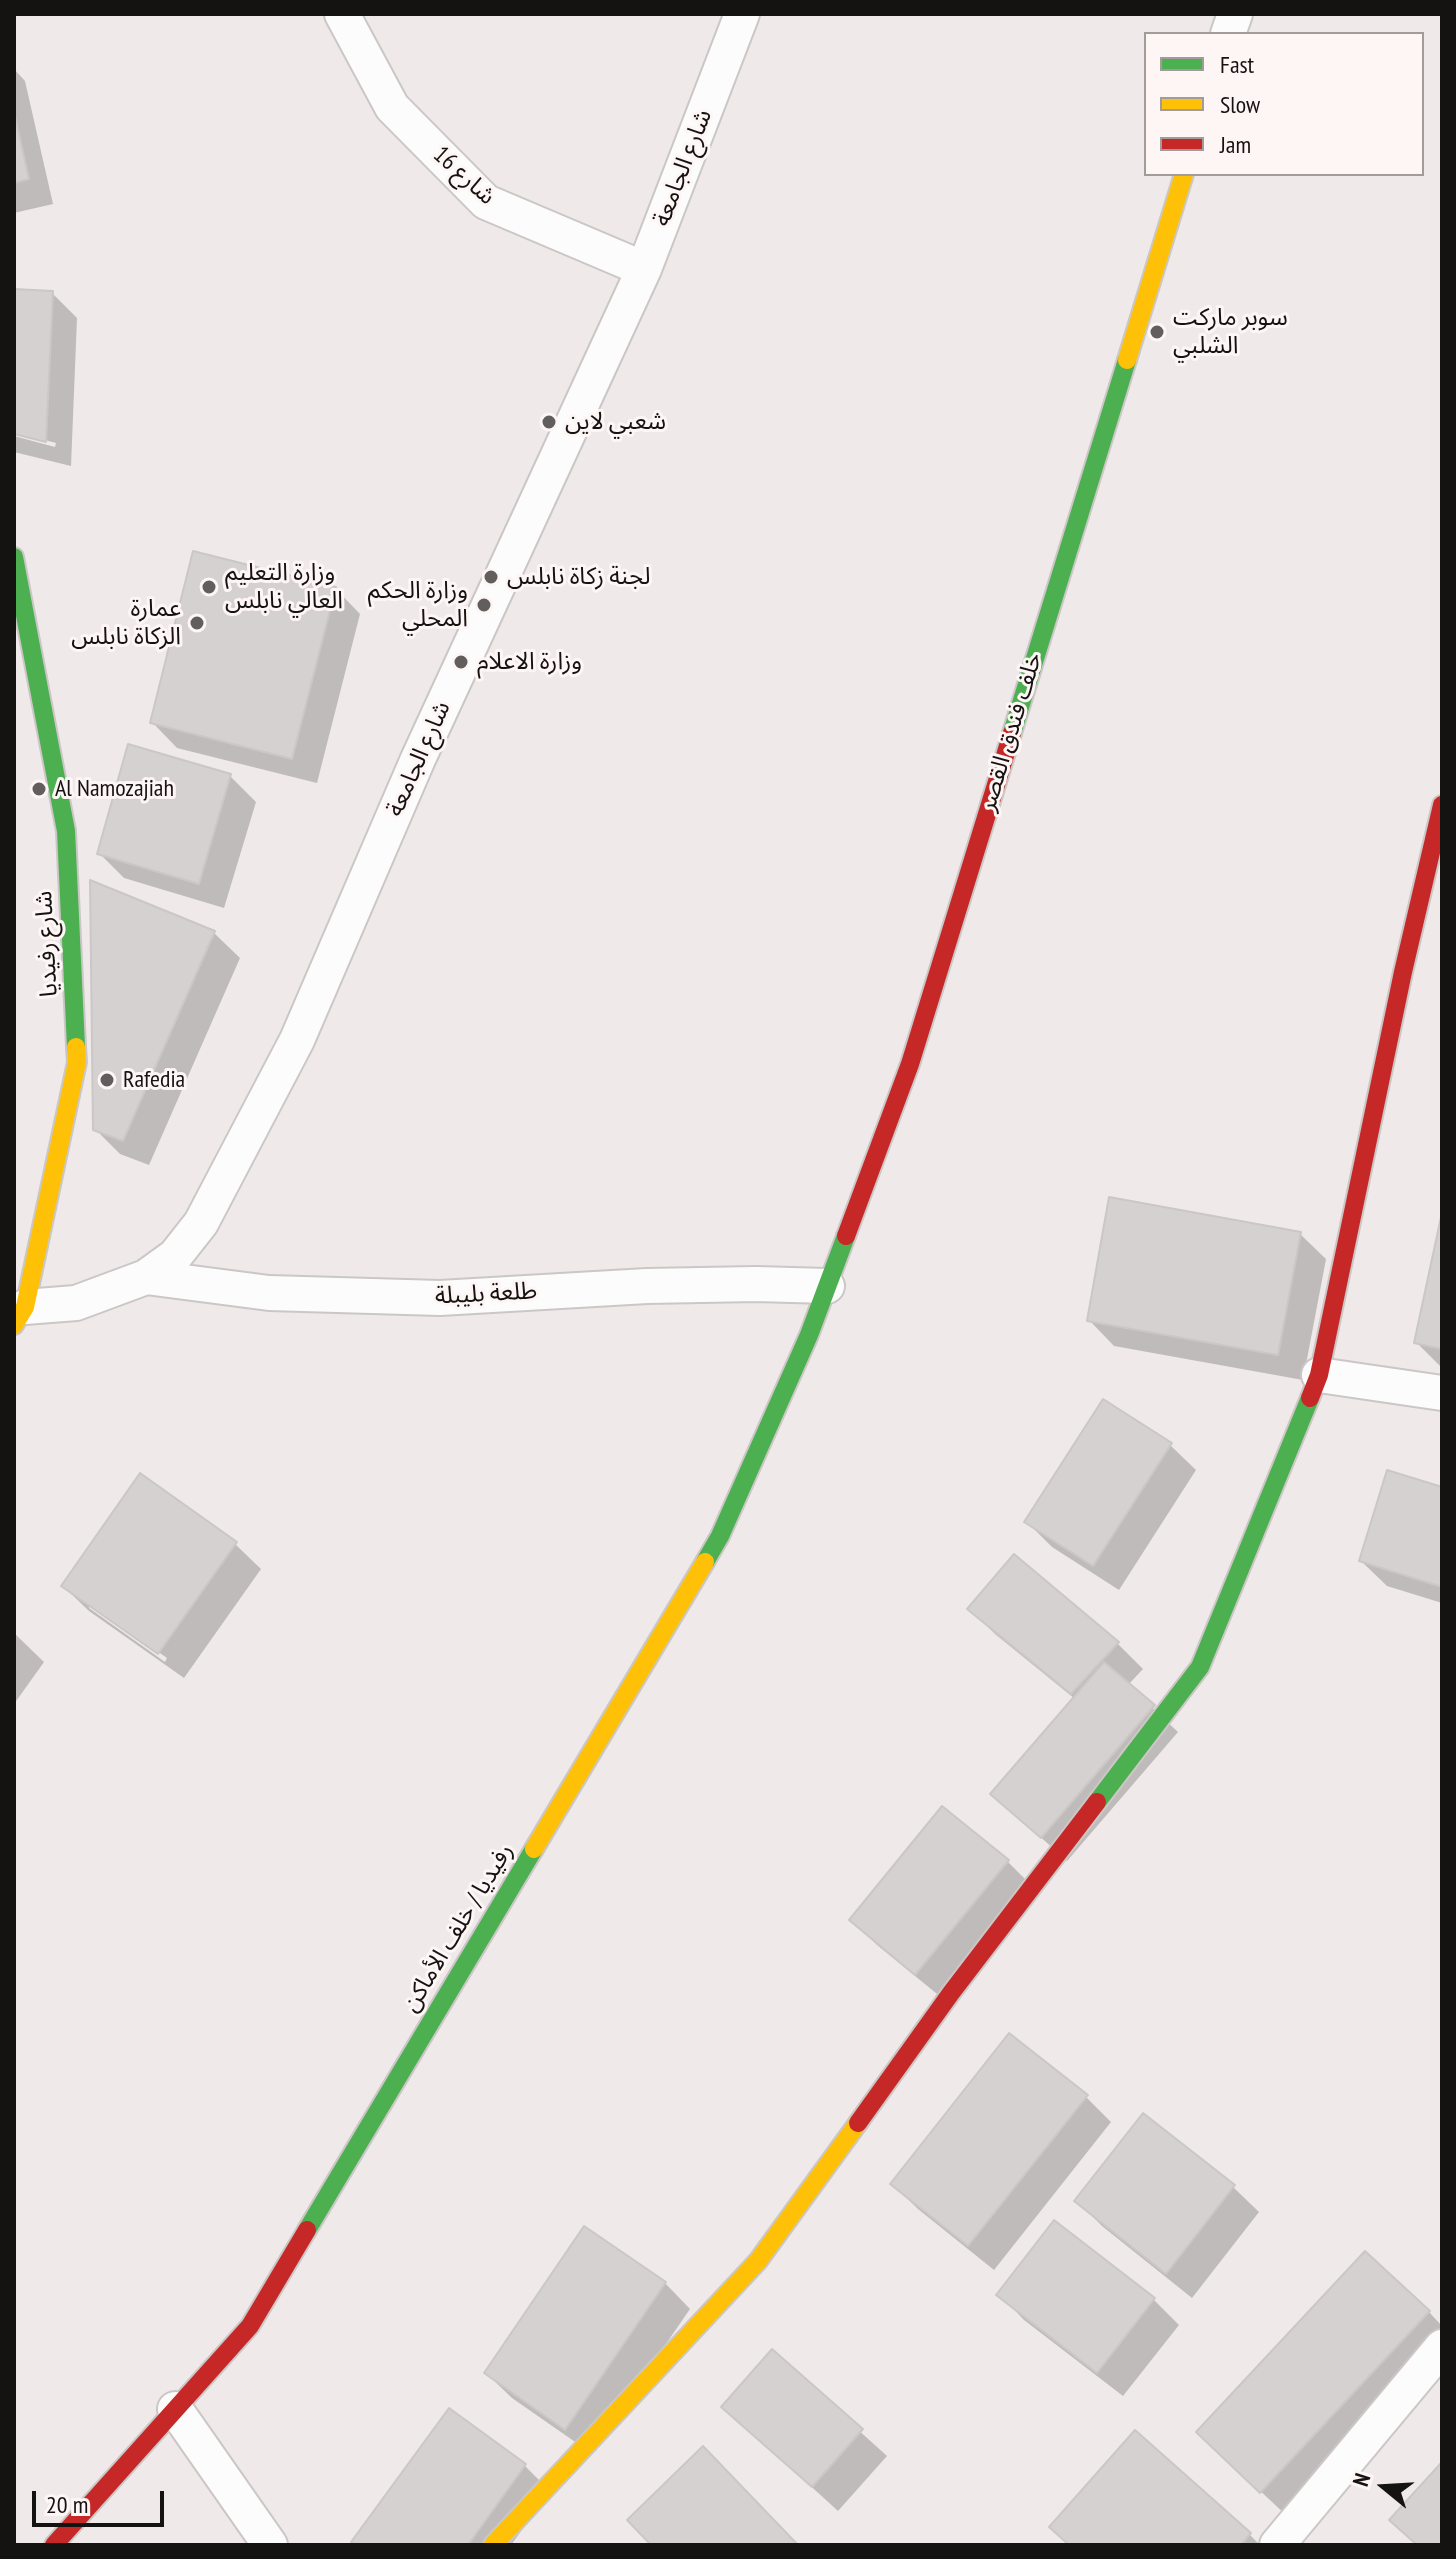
<!DOCTYPE html>
<html>
<head>
<meta charset="utf-8">
<style>
  body { margin:0 }
  #map { position:relative; width:1456px; height:2559px; overflow:hidden; background:#efeae9; font-family:"PT Sans Narrow",sans-serif }
  canvas { display:block }
  .frame { position:absolute; inset:0; border:16px solid #151212; pointer-events:none }
  .legend { position:absolute; left:1144px; top:32px; width:280px; height:144px; box-sizing:border-box; background:#fef6f5; border:2px solid #a19b9a; margin:0; padding:10px 14px; list-style:none; font-size:24px; color:#151212 }
  .legend li { display:flex; align-items:center; gap:16px; height:40px }
  .legend b { width:40px; border:2px solid #a19b9a }
  .north { position:absolute; left:1344px; top:2447px; width:80px; height:80px; -webkit-text-stroke:6px #fef6f5; paint-order:stroke; rotate:288deg; font-size:22px; font-weight:700; line-height:32px; text-align:center; color:#151212 }
  .north::after { content:''; display:block; margin:auto; width:28px; height:36px; background:#151212; clip-path:polygon(50% 0,100% 100%,50% 72%,0 100%) }
  .scale { position:absolute; left:32px; top:2491px; width:132px; height:36px; box-sizing:border-box; border:4px solid #151212; border-top:0; padding-left:10px; font-size:24px; line-height:28px; white-space:nowrap; color:#151212; -webkit-text-stroke:6px #fef6f5; paint-order:stroke }
</style>
</head>
<body>
<div id="map">
<canvas width="1456" height="2559"></canvas>
<div class="frame"></div>
<ul class="legend">
<li><b style="height:10px;background:#4caf50"></b>Fast</li>
<li><b style="height:10px;background:#ffc107"></b>Slow</li>
<li><b style="height:10px;background:#c62828"></b>Jam</li>
</ul>
<div class="north">N</div>
<div class="scale">20 m</div>
</div>
<script>
const g = document.querySelector('canvas').getContext('2d');
g.lineJoin = 'round';
function fillPath(path, color) { g.fillStyle = color; g.fill(path, 'evenodd'); }
const toPath = rows => new Path2D(rows.map(r => 'M' + r).join(''));
function stroke(path, color, width, dash) { g.strokeStyle = color; g.lineWidth = width; g.lineCap = dash ? 'butt' : 'round'; g.setLineDash(dash || []); g.stroke(path); }
function write(font, color, halo, rows, align = 'center') {
  g.font = font + ' "PT Sans Narrow","Noto Sans Arabic",sans-serif'; g.lineWidth = 6; g.setLineDash([]); g.textBaseline = 'middle'; g.strokeStyle = halo; g.fillStyle = color; for (const [text, x, y, turn = 0] of rows) {
    g.save(); g.translate(x, y); g.rotate((+turn || 0) * Math.PI / 180); g.textAlign = isNaN(turn) ? turn : align; if (halo) g.strokeText(text, 0, 0); g.fillText(text, 0, 0); g.restore();
  }
}
fillPath(toPath([
  [14,69,25,81,53,204,14,213],
  [14,291,52,293,77,318,71,466,14,452,14,436,55,447,56,443,14,432],
  [335,588,360,614,317,783,177,748,152,722],
  [130,747,230,776,256,802,224,908,124,878,99,853],
  [92,883,214,933,240,958,149,1165,120,1154,95,1129],
  [1442,1221,1442,1368,1416,1342],
  [1300,1234,1326,1259,1303,1380,1114,1346,1089,1320],
  [1170,1445,1196,1470,1119,1590,1052,1547,1027,1522],
  [1442,1489,1442,1603,1387,1586,1361,1561],
  [235,1544,261,1569,184,1678,89,1611,63,1586],
  [89,1603,167,1658,165,1662,89,1608],
  [1014,1557,1118,1644,1143,1669,1128,1685,1178,1732,1067,1861,993,1794,1075,1699,995,1634,970,1609],
  [14,1633,44,1662,14,1704],
  [943,1809,1008,1862,1033,1887,942,1998,877,1945,852,1920],
  [1086,2097,1111,2122,994,2270,918,2209,892,2184],
  [1233,2187,1259,2212,1192,2298,1102,2226,1077,2201],
  [665,2283,690,2309,591,2453,512,2398,486,2373],
  [999,2294,1153,2299,1179,2325,1123,2396,1024,2320],
  [1429,2312,1442,2326,1442,2350,1287,2516,1224,2457],
  [772,2352,887,2456,838,2511,724,2407],
  [449,2411,525,2466,550,2491,511,2545,357,2545],
  [1250,2535,1260,2545,1070,2545]
]), '#0003');
const building = toPath([
  [14,112,29,179,14,183,14,112],
  [14,289,53,291,46,442,14,434,14,289],
  [193,551,336,587,292,759,150,723,193,551],
  [128,744,231,774,199,884,97,854,128,744],
  [90,880,215,931,123,1141,93,1130,90,880],
  [1109,1197,1301,1232,1278,1355,1087,1321,1109,1197],
  [1441,1217,1442,1218,1442,1349,1414,1343,1441,1217],
  [1103,1399,1172,1443,1093,1566,1024,1522,1103,1399],
  [1387,1470,1442,1487,1442,1587,1359,1561,1387,1470],
  [140,1473,237,1542,158,1654,61,1586,140,1473],
  [1014,1554,1119,1642,1071,1694,967,1609,1014,1554],
  [1104,1662,1155,1705,1041,1838,990,1794,1104,1662],
  [942,1806,1009,1860,915,1975,849,1920,942,1806],
  [1009,2033,1088,2095,968,2246,890,2184,1009,2033],
  [1143,2113,1235,2185,1166,2274,1074,2201,1143,2113],
  [1054,2220,1155,2298,1097,2373,996,2295,1054,2220],
  [584,2226,666,2282,565,2430,484,2373,584,2226],
  [1365,2251,1430,2311,1260,2493,1196,2432,1365,2251],
  [772,2349,863,2429,812,2487,721,2407,772,2349],
  [449,2408,526,2464,468,2545,355,2545,351,2542,449,2408],
  [1135,2430,1251,2533,1241,2545,1069,2545,1049,2527,1135,2430],
  [703,2446,798,2545,651,2545,627,2520,703,2446],
  [1442,2462,1442,2545,1417,2545,1389,2520,1442,2462]
]);
fillPath(building, '#d4d1d0');
stroke(building, '#cbc7c7', 2);
const street = toPath([
  [342,14,392,107,486,202,644,269],
  [1228,34,1235,14],
  [146,1277,269,1293,440,1298,647,1286,756,1284,827,1286],
  [25,1307,76,1303,146,1277,175,1256,201,1223,297,1040,418,759,644,269,742,14],
  [1319,1375,1442,1393],
  [175,2409,270,2545],
  [1277,2545,1442,2347]
]);
const fast = toPath([
  [14,557,66,831,76,1047],
  [1012,733,1127,360],
  [705,1562,720,1536,809,1335,846,1236],
  [1097,1802,1200,1667,1310,1398],
  [307,2230,534,1849]
]);
const slow = toPath([
  [1127,360,1184,174],
  [14,1325,25,1307,77,1062,76,1047],
  [534,1849,705,1562],
  [493,2545,758,2261,858,2123]
]);
const jam = toPath([
  [846,1236,910,1064,1012,733],
  [1310,1398,1319,1375,1403,972,1442,805],
  [858,2123,951,1993,1097,1802],
  [54,2545,250,2326,307,2230]
]);
stroke(street, '#cbc7c6', 38);
stroke(fast, '#cbc7c6', 22);
stroke(slow, '#cbc7c6', 22);
stroke(jam, '#cbc7c6', 22);
stroke(street, '#fdfcfc', 34);
stroke(fast, '#4caf50', 18);
stroke(slow, '#ffc107', 18);
stroke(jam, '#c62828', 18);
for (const [x, y, r, color] of [
  [1157,332,8,"#615e5d"],
  [549,422,8,"#615e5d"],
  [491,577,8,"#615e5d"],
  [209,587,8,"#615e5d"],
  [484,605,8,"#615e5d"],
  [197,623,8,"#615e5d"],
  [461,662,8,"#615e5d"],
  [39,789,8,"#615e5d"],
  [107,1080,8,"#615e5d"]
]) { const dot = new Path2D(); dot.arc(x, y, r, 0, 2 * Math.PI); g.fillStyle = color; g.fill(dot); stroke(dot, '#fef6f5', 3); }
write('24px', '#151212', '#fef6f5', [
  ["شارع الجامعة",683,168,-69],
  ["شارع 16",464,176,42],
  ["خلف فندق القصر",1011,732,-73],
  ["شارع الجامعة",419,759,-66],
  ["شارع رفيديا",47,944,-93],
  ["طلعة بليبلة",486,1294,-3],
  ["رفيديا / خلف الأماكن",458,1928,-59]
]);
write('24px', '#151212', '#fef6f5', [
  ["سوبر ماركت",1173,318],
  ["الشلبي",1173,346],
  ["شعبي لاين",565,422],
  ["وزارة التعليم",225,573],
  ["العالي نابلس",225,601],
  ["لجنة زكاة نابلس",507,577],
  ["وزارة الحكم",468,591,"right"],
  ["المحلي",468,619,"right"],
  ["عمارة",181,609,"right"],
  ["الزكاة نابلس",181,637,"right"],
  ["وزارة الاعلام",477,662],
  ["Al Namozajiah",55,789],
  ["Rafedia",123,1080]
], 'left');
</script>
</body>
</html>
